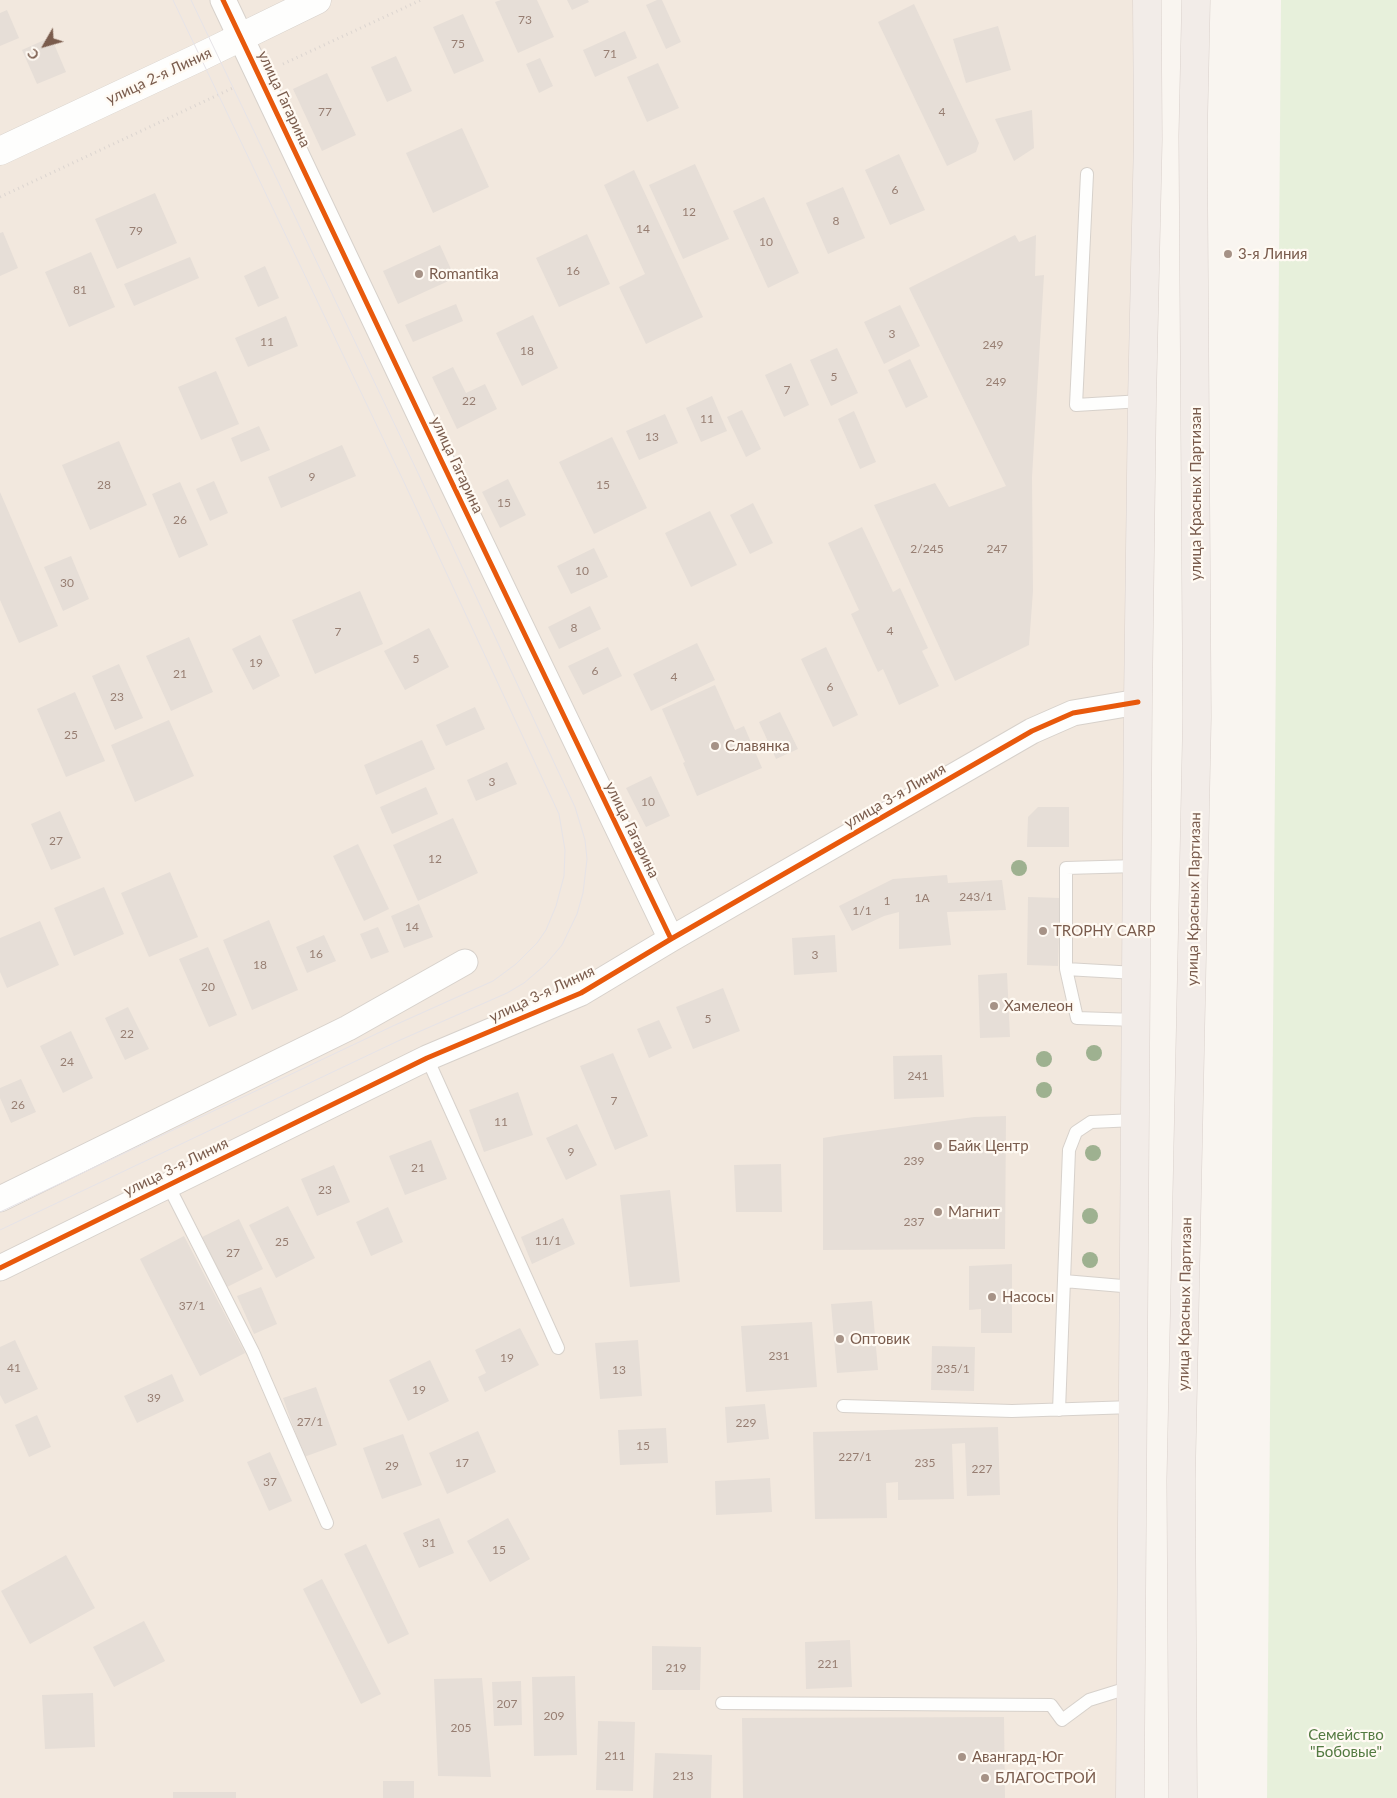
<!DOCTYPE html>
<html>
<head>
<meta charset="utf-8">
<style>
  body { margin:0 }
  #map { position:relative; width:1397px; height:1798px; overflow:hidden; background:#f9f5f0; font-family:Lato,sans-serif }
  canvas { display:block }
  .north { position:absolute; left:20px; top:20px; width:50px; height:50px; -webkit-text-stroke:4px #fffaf3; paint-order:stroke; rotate:232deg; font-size:14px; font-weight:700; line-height:20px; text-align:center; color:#7a5c4d }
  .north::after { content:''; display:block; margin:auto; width:18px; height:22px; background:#7a5c4d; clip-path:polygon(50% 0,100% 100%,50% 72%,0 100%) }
</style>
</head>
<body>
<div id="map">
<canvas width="1397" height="1798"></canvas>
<div class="north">С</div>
</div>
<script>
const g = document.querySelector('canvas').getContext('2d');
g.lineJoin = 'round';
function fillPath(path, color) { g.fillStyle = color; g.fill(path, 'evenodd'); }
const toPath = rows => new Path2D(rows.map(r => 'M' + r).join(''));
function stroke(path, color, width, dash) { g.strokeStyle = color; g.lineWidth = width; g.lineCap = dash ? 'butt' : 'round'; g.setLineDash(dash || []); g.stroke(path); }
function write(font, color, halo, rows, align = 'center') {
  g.font = font + ' Lato,sans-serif'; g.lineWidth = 4.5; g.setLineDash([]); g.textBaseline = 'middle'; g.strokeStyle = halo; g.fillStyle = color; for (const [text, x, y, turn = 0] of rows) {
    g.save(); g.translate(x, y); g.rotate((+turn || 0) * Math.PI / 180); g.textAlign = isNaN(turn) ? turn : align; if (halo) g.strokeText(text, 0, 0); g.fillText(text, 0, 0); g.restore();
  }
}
fillPath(toPath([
  [0,0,1147,0,1119,1798,0,1798]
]), '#f2e8de');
fillPath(toPath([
  [1281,0,1397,0,1397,1798,1267,1798]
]), '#e7f0db');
fillPath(toPath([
  [501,0,537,0,554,37,518,53,495,2],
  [567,0,588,0,589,2,572,10],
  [657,0,662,0,681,42,666,49,646,5],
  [914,4,979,143,976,152,947,166,878,22],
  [7,10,19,38,0,46,0,13],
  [463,14,484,61,454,74,433,27],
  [998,26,1011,70,966,83,953,39],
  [625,31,637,58,595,77,583,50],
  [51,37,66,72,37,84,22,50],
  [396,56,412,91,387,102,371,67],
  [540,58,553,86,539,93,526,64],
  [658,63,679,108,647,122,627,77],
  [327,73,356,135,322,151,293,89],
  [1032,110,1034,148,1014,161,995,119],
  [462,128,489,187,433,213,406,153],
  [899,154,925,210,890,225,865,170],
  [695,164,729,239,683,259,649,185],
  [634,170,703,317,646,344,619,287,645,274,604,185],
  [843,187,865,238,828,254,806,203],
  [155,193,177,243,117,269,95,219],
  [764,197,799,273,768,288,733,211],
  [3,232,18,268,0,276,0,233],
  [587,234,610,284,559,307,536,258],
  [1015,235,1019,242,1036,235,1035,276,1044,275,1032,477,1033,591,1029,645,955,681,874,505,935,483,949,507,1006,486,909,288],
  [440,245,455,278,398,304,383,271],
  [91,252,115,307,69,327,45,272],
  [190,257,199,278,134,306,124,284],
  [265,266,279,298,258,307,244,276],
  [456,304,463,321,413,342,405,325],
  [900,305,920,346,884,364,864,322],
  [533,315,558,368,522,386,496,333],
  [286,316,298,346,248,367,235,338],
  [837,348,858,393,831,406,810,360],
  [910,359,928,397,906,408,888,370],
  [791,363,809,405,784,417,765,375],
  [453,367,466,393,485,384,497,409,457,429,432,377],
  [216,371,239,424,201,440,178,387],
  [712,396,727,431,701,442,686,408],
  [742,410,761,449,746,457,727,417],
  [854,411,876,462,860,469,838,419],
  [665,414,678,443,639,460,626,431],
  [259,426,270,450,241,462,231,438],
  [612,437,647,508,594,534,559,462],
  [119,441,147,505,90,530,62,465],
  [342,445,356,476,281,508,268,477],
  [508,479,526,515,500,528,482,492],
  [214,481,228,513,210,521,196,489],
  [180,482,208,545,179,558,152,494],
  [0,492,58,626,19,643,0,600],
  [753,503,773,543,750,554,730,515],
  [710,511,737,565,691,587,665,533],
  [862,527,893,592,900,588,928,648,922,651,939,686,899,705,883,669,878,672,851,614,859,610,828,543],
  [594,548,608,577,571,594,557,566],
  [71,556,89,599,63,611,44,567],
  [360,591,383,644,315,674,292,620],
  [590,606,601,629,559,649,548,627],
  [429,628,449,667,405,690,384,651],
  [260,635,280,676,253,690,232,649],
  [189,637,213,692,171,711,146,656],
  [697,643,715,680,651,711,633,674],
  [608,647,622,676,583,695,568,666],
  [826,647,858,715,833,727,801,659],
  [119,664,143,718,115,730,92,676],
  [715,685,735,730,744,726,762,768,697,796,683,763,685,762,662,709],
  [75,692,105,761,66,777,37,709],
  [475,707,485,729,446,746,436,725],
  [780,712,798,749,776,759,759,722],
  [169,720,194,776,135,802,111,745],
  [422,740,435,769,376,795,364,765],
  [507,762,517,784,476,801,467,780],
  [651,776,670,816,646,827,626,788],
  [426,787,438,814,392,834,380,807],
  [1038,807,1069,807,1069,847,1027,847,1028,817],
  [60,811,81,858,51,870,31,824],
  [453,818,478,873,418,901,393,845],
  [358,844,389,909,364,921,333,856],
  [170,872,198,937,149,957,121,893],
  [947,875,948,883,1002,880,1006,910,947,912,951,945,899,949,899,912,884,916,852,931,839,906,893,879],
  [104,887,124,934,74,956,54,908],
  [1028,897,1060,898,1058,966,1027,965],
  [419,904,433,937,404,948,391,916],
  [269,920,298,990,252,1010,223,940],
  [40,921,59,965,7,988,0,972,0,938],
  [378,927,389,952,371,959,360,934],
  [324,935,336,961,307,973,296,947],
  [835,935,837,972,794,975,792,938],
  [208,947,237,1015,209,1027,179,959],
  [1007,973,1010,1037,980,1038,978,975],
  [723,988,740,1031,693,1049,676,1007],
  [128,1007,149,1049,125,1060,105,1018],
  [659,1020,672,1048,649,1058,637,1029],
  [71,1031,93,1078,63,1093,40,1046],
  [613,1053,648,1136,615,1150,580,1066],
  [942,1055,944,1097,894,1099,893,1056],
  [21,1079,36,1112,11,1123,0,1098,0,1088],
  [518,1092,533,1135,484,1152,469,1110],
  [1006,1116,1005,1249,823,1250,823,1138,841,1135,974,1117],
  [577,1124,597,1165,566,1180,546,1138],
  [431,1140,447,1179,405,1195,389,1156],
  [781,1164,782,1212,736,1212,734,1165],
  [334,1165,350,1202,317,1216,301,1179],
  [670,1190,680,1282,630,1287,620,1195],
  [288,1206,315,1258,276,1278,249,1225],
  [388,1207,403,1242,371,1256,356,1222],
  [563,1218,575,1244,532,1264,521,1237],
  [239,1219,263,1269,227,1287,202,1237],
  [184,1236,245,1353,200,1376,140,1259],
  [1012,1264,1012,1333,981,1333,981,1309,969,1310,969,1266],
  [261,1287,277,1324,254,1334,237,1296],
  [872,1301,878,1370,837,1373,831,1304],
  [812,1322,817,1387,746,1392,741,1326],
  [520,1328,539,1365,485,1392,478,1377,486,1373,475,1350],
  [15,1340,38,1389,5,1404,0,1395,0,1347],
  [638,1340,642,1396,600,1399,595,1343],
  [932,1346,975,1347,974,1391,931,1390],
  [430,1360,449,1401,408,1421,389,1380],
  [172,1374,184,1401,137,1423,124,1396],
  [316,1387,337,1445,304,1457,283,1398],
  [765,1404,769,1439,727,1443,725,1407],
  [37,1415,51,1447,29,1457,15,1425],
  [998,1427,1000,1495,967,1496,965,1443,952,1444,954,1499,898,1500,898,1482,886,1483,887,1518,815,1519,813,1432],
  [666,1428,668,1463,620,1465,618,1430],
  [478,1431,496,1472,447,1494,429,1453],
  [403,1434,422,1485,382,1499,363,1448],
  [270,1452,292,1501,269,1511,247,1462],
  [770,1478,772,1512,716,1515,715,1481],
  [439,1518,454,1553,419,1568,403,1533],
  [508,1518,530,1559,490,1582,467,1541],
  [366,1544,409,1634,388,1644,344,1554],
  [66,1555,95,1608,30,1644,1,1591],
  [322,1579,381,1694,361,1704,303,1589],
  [144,1621,165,1661,114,1687,93,1647],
  [850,1640,852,1687,806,1689,805,1642],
  [652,1646,701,1647,700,1690,652,1690],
  [575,1676,577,1755,534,1756,532,1677],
  [482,1678,491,1777,438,1776,434,1679],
  [521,1681,522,1725,494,1726,492,1682],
  [93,1693,95,1747,45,1749,42,1695],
  [1004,1717,1005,1798,743,1798,742,1718],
  [598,1721,635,1722,633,1791,596,1790],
  [655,1753,712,1755,711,1798,653,1798],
  [383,1781,414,1781,414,1798,383,1798],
  [173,1792,236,1792,236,1798,173,1798]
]), '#e6ded7');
const service = toPath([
  [1087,174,1076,405,1142,401],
  [1066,969,1077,1018,1136,1020],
  [1136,973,1066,969,1066,868,1137,866],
  [427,1058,558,1348],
  [168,1185,253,1352,327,1523],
  [1064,1281,1134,1287],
  [843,1406,1012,1411,1133,1407],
  [1059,1410,1069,1150,1076,1132,1091,1122,1135,1120],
  [722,1703,1051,1705,1062,1720,1089,1700,1131,1687]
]);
const minor = toPath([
  [223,0,442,462,671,939],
  [0,1199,348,1028,465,962],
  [0,1268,427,1058,581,993,671,939,1032,731,1073,713,1138,702]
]);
const tertiary = toPath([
  [0,151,200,57,317,0]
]);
const trunk = toPath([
  [1130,1798,1138,702,1142,401,1148,139,1147,0],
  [1183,1798,1181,1480,1197,717,1193,136,1196,0]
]);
stroke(service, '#d7d1cb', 14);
stroke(minor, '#d7d1cb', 27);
stroke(tertiary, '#d7d1cb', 29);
stroke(trunk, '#dad1cc', 29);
stroke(toPath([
  [283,64,421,0],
  [0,197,235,87]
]), '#dcd5d0', 3, [1, 4]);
stroke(service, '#fefefd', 12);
stroke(minor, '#fefefd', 25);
stroke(tertiary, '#fefefd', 28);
stroke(trunk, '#f2ece8', 28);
stroke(toPath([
  [0,1212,395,1025,493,981,516,964,537,943,546,930,556,906,564,876,565,850,559,814,403,480,173,0],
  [0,1230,398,1041,507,993,524,983,545,965,562,945,577,914,583,893,587,859,585,840,575,807,418,473,191,0]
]), '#e6e3e7', 1);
stroke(toPath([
  [223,0,442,462,671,939],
  [0,1268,427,1058,581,993,671,939,1032,731,1073,713,1138,702]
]), '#e8590c', 5);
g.fillStyle = '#9eb190';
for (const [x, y] of [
  [1019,868],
  [1094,1053],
  [1044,1059],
  [1044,1090],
  [1093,1153],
  [1090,1216],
  [1090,1260]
]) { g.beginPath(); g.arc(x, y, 8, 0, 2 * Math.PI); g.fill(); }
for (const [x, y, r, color] of [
  [1228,254,5,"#a69286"],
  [419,274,5,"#a69286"],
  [715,746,5,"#a69286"],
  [1043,931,5,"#a69286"],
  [994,1006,5,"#a69286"],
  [938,1146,5,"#a69286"],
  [938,1212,5,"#a69286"],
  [992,1297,5,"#a69286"],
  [840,1339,5,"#a69286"],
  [962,1757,5,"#a69286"],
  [985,1778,5,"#a69286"]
]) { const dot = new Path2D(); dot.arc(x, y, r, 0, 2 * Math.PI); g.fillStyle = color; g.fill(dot); stroke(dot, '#fffaf3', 2); }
write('12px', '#977e72', null, [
  ["73",525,20],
  ["75",458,44],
  ["71",610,54],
  ["77",325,112],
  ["4",942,112],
  ["6",895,190],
  ["12",689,212],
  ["8",836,221],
  ["14",643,229],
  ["79",136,231],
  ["10",766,242],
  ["16",573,271],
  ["81",80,290],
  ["3",892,334],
  ["11",267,342],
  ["249",993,345],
  ["18",527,351],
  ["5",834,377],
  ["249",996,382],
  ["7",787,390],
  ["22",469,401],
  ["11",707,419],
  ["13",652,437],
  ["9",312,477],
  ["28",104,485],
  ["15",603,485],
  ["15",504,503],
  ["26",180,520],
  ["2/245",927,549],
  ["247",997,549],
  ["10",582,571],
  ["30",67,583],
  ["8",574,628],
  ["4",890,631],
  ["7",338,632],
  ["5",416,659],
  ["19",256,663],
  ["6",595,671],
  ["21",180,674],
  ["4",674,677],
  ["6",830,687],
  ["23",117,697],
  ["25",71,735],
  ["3",492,782],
  ["10",648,802],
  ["27",56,841],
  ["12",435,859],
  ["243/1",976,897],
  ["1А",922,898],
  ["1",887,901],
  ["1/1",862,911],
  ["14",412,927],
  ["16",316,954],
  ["3",815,955],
  ["18",260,965],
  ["20",208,987],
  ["5",708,1019],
  ["22",127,1034],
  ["24",67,1062],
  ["241",918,1076],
  ["7",614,1101],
  ["26",18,1105],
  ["11",501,1122],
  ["9",571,1152],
  ["239",914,1161],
  ["21",418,1168],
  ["23",325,1190],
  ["237",914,1222],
  ["11/1",548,1241],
  ["25",282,1242],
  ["27",233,1253],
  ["37/1",192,1306],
  ["231",779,1356],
  ["19",507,1358],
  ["41",14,1368],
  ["235/1",953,1369],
  ["13",619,1370],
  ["19",419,1390],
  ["39",154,1398],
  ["27/1",310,1422],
  ["229",746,1423],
  ["15",643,1446],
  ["227/1",855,1457],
  ["17",462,1463],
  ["235",925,1463],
  ["29",392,1466],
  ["227",982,1469],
  ["37",270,1482],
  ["31",429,1543],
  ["15",499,1550],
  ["221",828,1664],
  ["219",676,1668],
  ["207",507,1704],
  ["209",554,1716],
  ["205",461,1728],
  ["211",615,1756],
  ["213",683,1776]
]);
write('15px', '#7a5c4d', '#fffaf3', [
  ["улица 2-я Линия",159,76,-25],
  ["улица Гагарина",284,99,65],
  ["улица Гагарина",457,465,65],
  ["улица Красных Партизан",1196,494,-90],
  ["улица 3-я Линия",895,796,-30],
  ["улица Гагарина",632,830,64],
  ["улица Красных Партизан",1194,899,-89],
  ["улица 3-я Линия",542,994,-25],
  ["улица 3-я Линия",176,1167,-26],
  ["улица Красных Партизан",1185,1304,-89]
]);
write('15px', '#7a5c4d', '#fffaf3', [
  ["3-я Линия",1238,254],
  ["Romantika",429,274],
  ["Славянка",725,746],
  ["TROPHY CARP",1053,931],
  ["Хамелеон",1004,1006],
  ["Байк Центр",948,1146],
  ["Магнит",948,1212],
  ["Насосы",1002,1297],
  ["Оптовик",850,1339],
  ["Авангард-Юг",972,1757],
  ["БЛАГОСТРОЙ",995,1778]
], 'left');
write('15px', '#537a41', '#fffaf3', [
  ["Семейство",1346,1735],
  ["\"Бобовые\"",1346,1752]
]);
</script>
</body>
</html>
